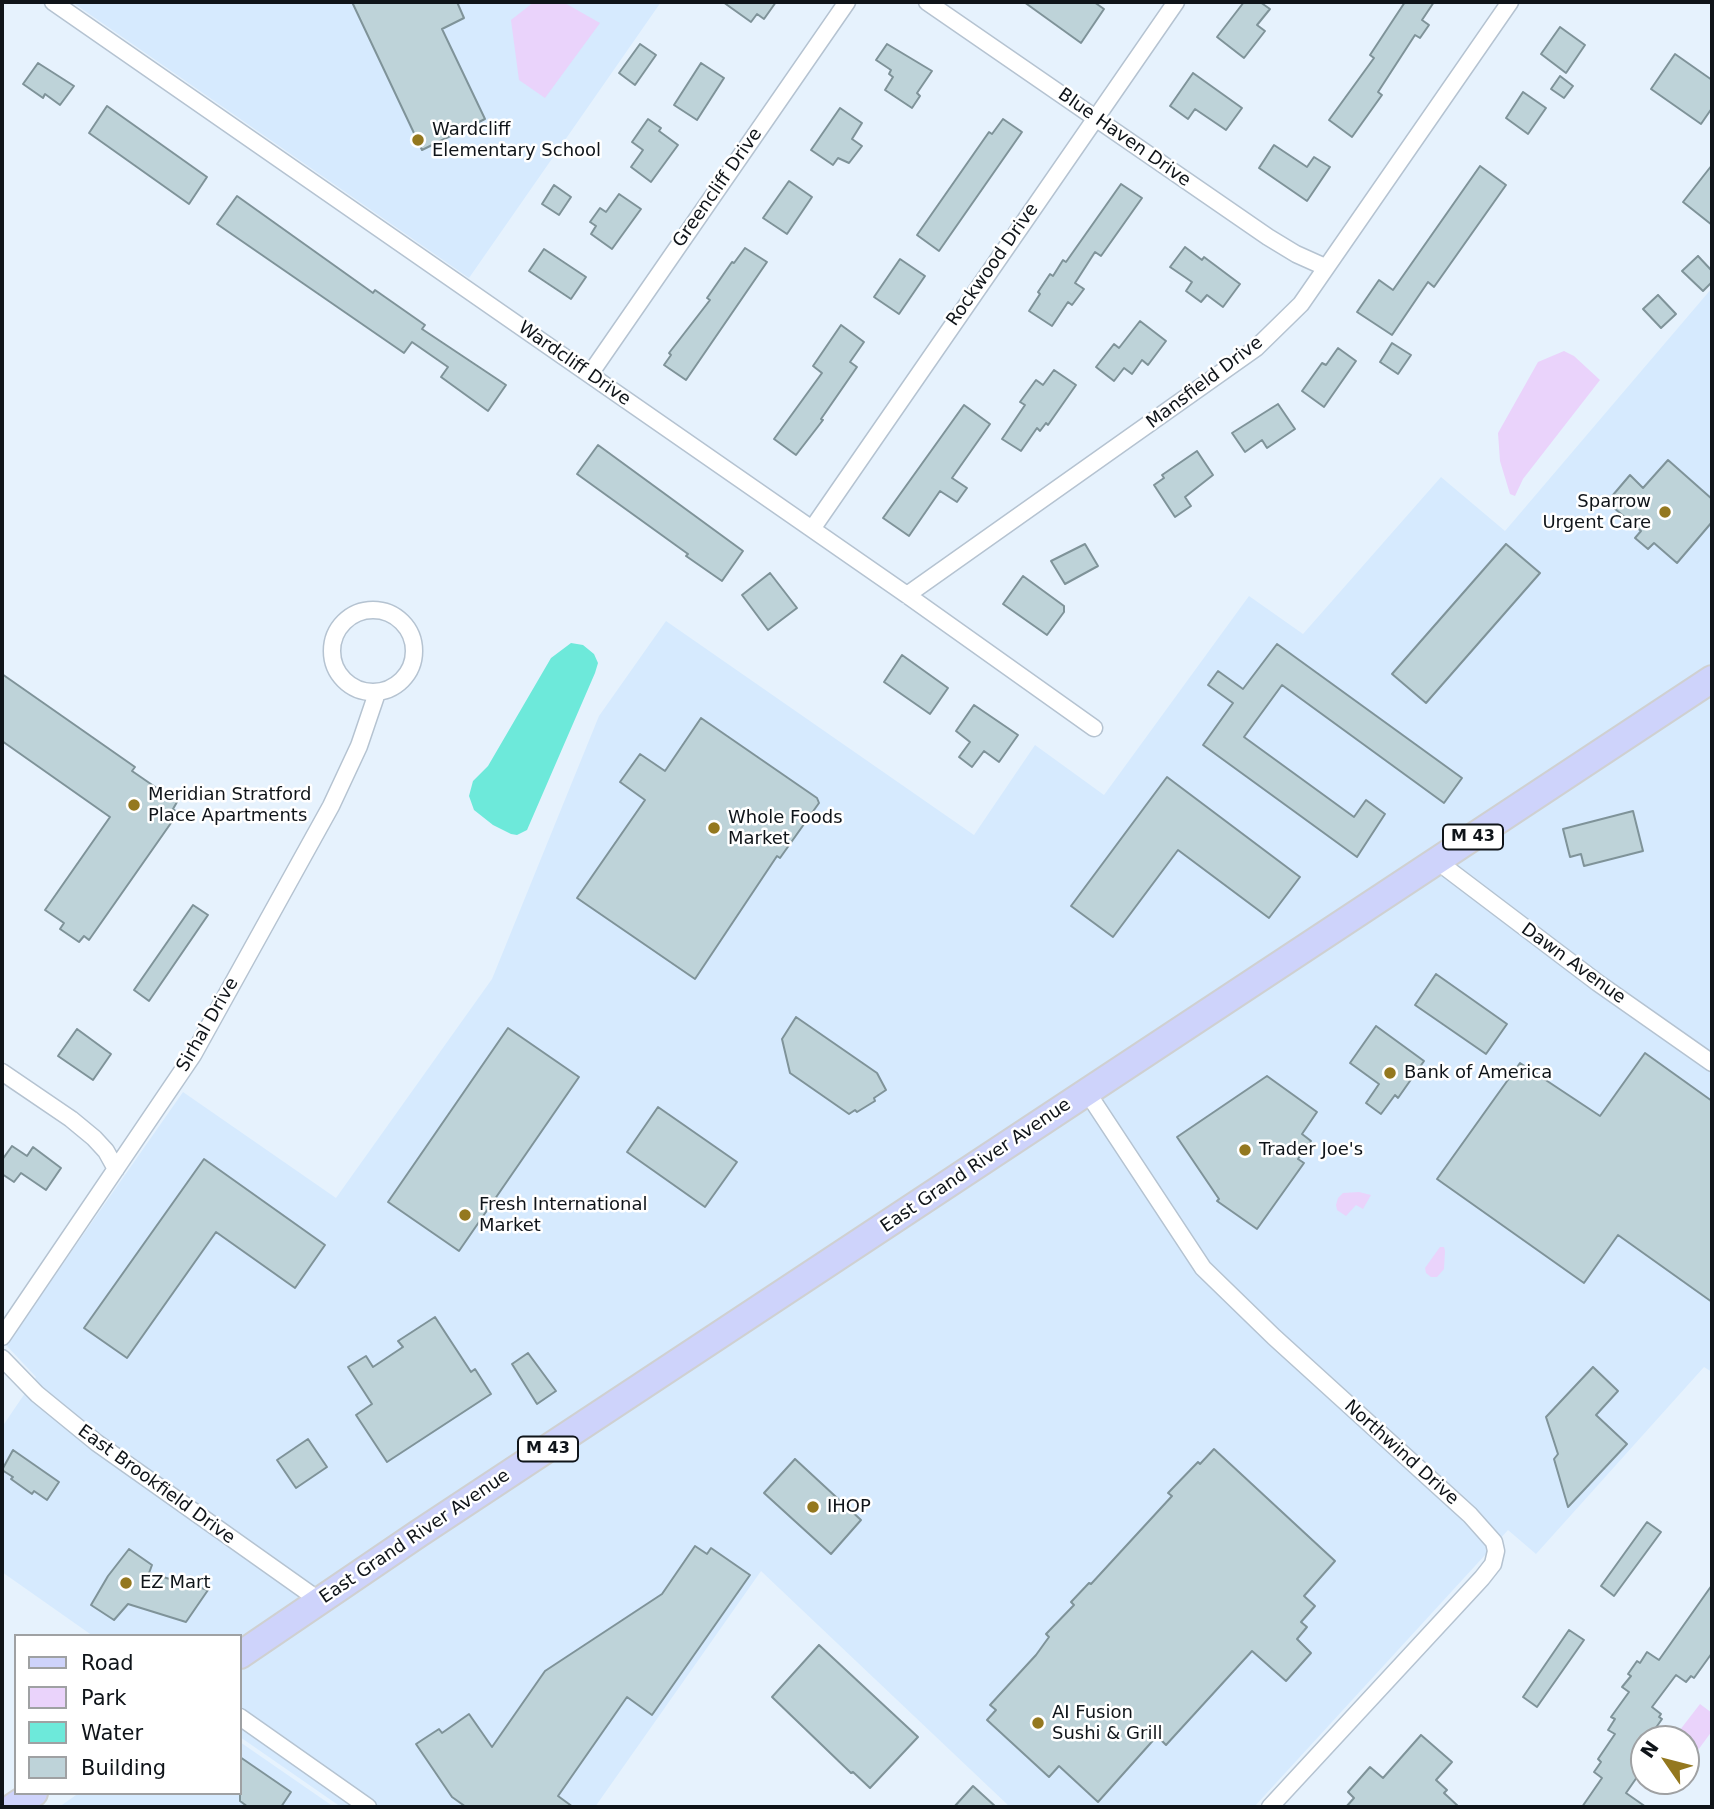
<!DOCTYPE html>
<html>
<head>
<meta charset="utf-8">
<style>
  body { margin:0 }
  #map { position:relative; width:1714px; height:1809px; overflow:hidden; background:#e6f2fd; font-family:"DejaVu Sans",sans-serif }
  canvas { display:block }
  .frame { position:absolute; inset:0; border:4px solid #0f1419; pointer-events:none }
  .legend { position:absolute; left:14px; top:1634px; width:228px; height:161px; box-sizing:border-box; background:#fff; border:2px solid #9fa1a3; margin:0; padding:9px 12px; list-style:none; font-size:21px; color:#0f1419 }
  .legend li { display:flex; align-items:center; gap:14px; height:35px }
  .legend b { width:35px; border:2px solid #9fa1a3 }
  .north { position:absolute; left:1630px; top:1725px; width:70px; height:70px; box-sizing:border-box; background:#fff; border:2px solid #9fa1a3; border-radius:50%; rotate:305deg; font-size:19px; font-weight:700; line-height:28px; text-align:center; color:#0f1419 }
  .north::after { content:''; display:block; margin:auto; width:24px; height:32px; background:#94781f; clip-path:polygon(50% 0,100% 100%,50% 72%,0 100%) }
</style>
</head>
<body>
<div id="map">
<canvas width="1714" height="1809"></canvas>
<div class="frame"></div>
<ul class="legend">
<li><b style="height:9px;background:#ced3fb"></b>Road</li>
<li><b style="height:19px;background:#ead3fb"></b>Park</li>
<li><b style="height:19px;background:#6de9da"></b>Water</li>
<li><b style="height:19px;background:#bed3d9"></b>Building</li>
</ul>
<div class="north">N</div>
</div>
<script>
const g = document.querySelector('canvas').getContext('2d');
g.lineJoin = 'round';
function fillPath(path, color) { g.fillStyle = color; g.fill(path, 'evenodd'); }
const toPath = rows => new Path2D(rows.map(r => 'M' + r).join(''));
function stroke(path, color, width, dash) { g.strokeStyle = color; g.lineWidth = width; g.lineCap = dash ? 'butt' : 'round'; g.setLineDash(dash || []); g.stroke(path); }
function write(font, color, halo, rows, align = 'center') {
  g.font = font + ' "DejaVu Sans",sans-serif'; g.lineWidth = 5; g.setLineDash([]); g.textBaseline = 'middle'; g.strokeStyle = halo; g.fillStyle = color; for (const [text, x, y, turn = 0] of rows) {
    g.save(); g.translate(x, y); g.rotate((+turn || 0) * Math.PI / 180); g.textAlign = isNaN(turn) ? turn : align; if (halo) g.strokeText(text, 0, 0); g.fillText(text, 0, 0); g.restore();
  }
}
fillPath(toPath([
  [72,2,661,2,469,278],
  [1712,288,1712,1372,1704,1367,1536,1554,1508,1530,1254,1807,1010,1807,761,1571,595,1807,341,1807,240,1737,240,1636,93,1636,2,1572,2,1427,36,1377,6,1345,183,1092,336,1198,492,979,599,716,666,621,974,835,1035,745,1104,795,1249,596,1303,634,1441,477,1505,531],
  [240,1742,334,1807,59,1807,79,1793,240,1793]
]), '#d6eafe');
fillPath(toPath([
  [534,2,563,2,600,23,545,98,519,80,511,20],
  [1564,351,1574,356,1600,380,1523,479,1515,496,1510,494,1500,461,1498,433,1538,362],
  [1359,1192,1371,1195,1363,1209,1356,1205,1346,1216,1337,1210,1336,1205,1338,1198,1343,1193],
  [1440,1247,1444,1247,1445,1251,1444,1269,1437,1277,1431,1277,1426,1273,1425,1268],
  [1700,1704,1712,1713,1712,1731,1690,1761,1686,1758,1686,1739,1673,1739]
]), '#ead3fb');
fillPath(toPath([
  [571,643,583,645,594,654,598,663,595,673,527,830,517,835,511,834,493,825,474,810,469,796,473,781,488,766,551,658]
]), '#6de9da');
const building = toPath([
  [352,2,457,2,464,18,442,29,485,119,422,150,352,2],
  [723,2,776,2,764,19,757,14,751,22,723,2],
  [1024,2,1094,2,1104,9,1081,43,1024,2],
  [1244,2,1260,2,1270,9,1257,25,1265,31,1244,58,1217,37,1244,2],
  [1405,2,1434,2,1422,20,1429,25,1420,38,1415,35,1378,92,1382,95,1352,137,1329,120,1374,58,1370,55,1405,2],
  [1560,27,1585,45,1566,73,1541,54,1560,27],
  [640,44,656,55,635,85,619,73,640,44],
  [887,44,932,71,917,93,920,96,912,108,885,90,893,77,889,74,891,70,876,60,887,44],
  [1675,54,1712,80,1712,108,1701,124,1651,89,1675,54],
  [38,63,74,86,60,105,45,94,43,98,23,84,38,63],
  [701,63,724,78,697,120,674,105,701,63],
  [1193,73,1242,108,1226,130,1195,109,1188,119,1170,106,1193,73],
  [1560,76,1573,86,1564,98,1551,89,1560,76],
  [1523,92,1546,108,1528,134,1506,118,1523,92],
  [107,106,207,177,189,204,89,133,107,106],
  [840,108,862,123,852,139,862,146,849,163,838,158,833,165,811,150,840,108],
  [648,119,661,128,659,131,678,145,651,182,631,167,643,150,632,142,648,119],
  [1003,119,1022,132,939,251,917,235,989,132,992,134,1003,119],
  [1274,145,1307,167,1314,157,1330,167,1307,201,1259,168,1274,145],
  [1712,165,1712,225,1683,202,1712,165],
  [1480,166,1506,185,1434,287,1428,282,1392,335,1357,312,1379,280,1393,290,1480,166],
  [789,181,812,197,787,234,763,218,789,181],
  [1121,184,1142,198,1101,256,1095,252,1075,283,1084,289,1072,305,1068,302,1052,326,1029,311,1040,294,1038,292,1050,274,1053,276,1063,260,1066,262,1121,184],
  [554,185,571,197,559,215,542,204,554,185],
  [619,194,641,209,612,249,591,234,596,226,590,222,600,208,606,212,619,194],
  [237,196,373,293,375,290,425,325,422,329,506,385,488,411,441,377,448,367,412,342,404,353,217,224,237,196],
  [1185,247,1202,260,1204,257,1240,284,1223,307,1207,295,1201,302,1186,291,1192,282,1170,267,1185,247],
  [745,248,767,262,686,380,664,365,671,355,669,353,710,300,707,298,732,262,734,263,745,248],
  [544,249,586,277,571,299,529,271,544,249],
  [1698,256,1712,271,1712,282,1703,291,1682,271,1698,256],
  [900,259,925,276,899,314,874,297,900,259],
  [1658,295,1676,314,1661,328,1643,309,1658,295],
  [1140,321,1166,341,1148,365,1142,360,1132,374,1124,368,1114,381,1096,367,1114,344,1119,348,1140,321],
  [841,325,864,342,850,362,857,367,821,419,823,420,796,455,774,439,822,373,813,366,841,325],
  [1392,343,1411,355,1398,374,1380,362,1392,343],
  [1338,348,1356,361,1324,407,1302,391,1322,363,1326,365,1338,348],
  [1054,370,1076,385,1048,425,1046,423,1040,431,1037,428,1021,451,1002,439,1025,405,1020,402,1036,380,1043,385,1054,370],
  [1278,404,1295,429,1267,448,1262,440,1245,452,1232,433,1278,404],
  [964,405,990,424,952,478,967,488,957,502,940,491,909,536,883,518,964,405],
  [598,445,743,551,722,581,686,556,688,554,577,474,598,445],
  [1197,451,1213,475,1185,497,1191,506,1175,517,1154,485,1164,478,1162,475,1197,451],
  [1668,460,1712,499,1712,522,1677,563,1654,543,1648,549,1635,538,1641,531,1607,502,1630,475,1643,488,1668,460],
  [1085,544,1098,566,1065,584,1051,561,1085,544],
  [1506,544,1540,573,1426,703,1392,674,1506,544],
  [770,573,797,608,768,630,742,595,770,573],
  [1023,576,1064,606,1064,612,1047,635,1003,604,1023,576],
  [1277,644,1462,778,1444,803,1282,685,1244,737,1354,817,1366,800,1385,814,1357,857,1203,745,1233,703,1208,685,1218,671,1243,689,1277,644],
  [902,655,948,688,930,714,884,682,902,655],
  [2,674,135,767,132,771,177,802,173,809,178,813,89,940,84,936,79,942,60,929,64,923,45,910,110,817,2,741,2,674],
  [974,705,1018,735,999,762,984,751,972,767,959,757,970,742,956,731,974,705],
  [701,718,817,798,819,803,780,858,777,856,695,979,577,898,645,800,620,782,640,754,665,771,701,718],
  [1167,777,1300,877,1269,918,1178,850,1113,937,1071,906,1167,777],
  [1633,811,1643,851,1584,866,1581,854,1570,857,1563,829,1633,811],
  [193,905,208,915,149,1001,134,990,193,905],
  [1436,974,1507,1024,1486,1054,1415,1005,1436,974],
  [796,1017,877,1073,886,1090,874,1098,875,1101,857,1112,855,1110,849,1114,790,1073,782,1039,796,1017],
  [1376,1026,1424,1061,1398,1098,1395,1095,1381,1114,1366,1103,1379,1084,1350,1063,1376,1026],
  [508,1028,579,1077,459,1251,388,1202,508,1028],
  [77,1029,111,1054,93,1080,58,1056,77,1029],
  [1645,1053,1712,1101,1712,1302,1618,1235,1584,1283,1437,1179,1520,1063,1600,1116,1645,1053],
  [1267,1076,1317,1112,1302,1134,1311,1141,1298,1159,1304,1163,1257,1229,1217,1201,1219,1199,1177,1137,1267,1076],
  [658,1107,737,1162,705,1207,627,1152,658,1107],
  [12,1146,27,1156,33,1147,61,1168,46,1190,21,1173,14,1182,2,1174,2,1160,12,1146],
  [204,1159,325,1245,295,1288,216,1232,127,1358,84,1328,204,1159],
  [435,1317,471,1372,475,1369,491,1394,387,1462,356,1415,372,1404,348,1367,366,1356,373,1367,403,1347,398,1341,435,1317],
  [528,1353,556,1391,537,1404,512,1364,528,1353],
  [1593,1367,1618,1391,1596,1415,1627,1444,1568,1507,1554,1459,1558,1454,1546,1417,1593,1367],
  [308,1439,327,1467,296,1488,277,1460,308,1439],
  [1214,1449,1335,1561,1304,1596,1315,1606,1301,1622,1307,1627,1297,1639,1311,1653,1286,1681,1252,1651,1166,1745,1157,1736,1098,1802,1059,1766,1049,1777,987,1720,996,1710,990,1705,1036,1655,1049,1637,1046,1634,1074,1605,1071,1602,1089,1583,1091,1584,1172,1496,1168,1493,1198,1462,1200,1464,1214,1449],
  [13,1450,59,1482,47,1500,34,1491,32,1494,11,1479,13,1477,2,1470,13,1450],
  [795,1459,861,1520,831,1554,764,1493,795,1459],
  [1647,1522,1661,1532,1614,1596,1601,1586,1647,1522],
  [695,1546,707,1554,711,1548,750,1575,652,1715,627,1697,558,1796,573,1807,466,1807,452,1797,416,1744,439,1729,442,1733,469,1714,492,1747,545,1671,662,1594,695,1546],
  [129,1549,152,1565,149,1573,208,1590,186,1622,128,1604,114,1620,91,1605,108,1576,129,1549],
  [1712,1585,1712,1653,1694,1678,1691,1676,1686,1682,1676,1675,1652,1707,1661,1714,1659,1717,1662,1719,1648,1739,1644,1739,1644,1767,1626,1793,1646,1807,1582,1807,1602,1778,1594,1772,1601,1762,1598,1759,1615,1734,1608,1730,1615,1719,1611,1717,1629,1692,1622,1687,1631,1676,1628,1674,1637,1661,1640,1663,1647,1652,1659,1660,1712,1585],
  [1569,1630,1584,1640,1537,1707,1523,1697,1569,1630],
  [819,1645,918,1737,870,1788,853,1772,851,1773,772,1697,819,1645],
  [1421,1735,1452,1762,1436,1780,1447,1790,1444,1793,1459,1807,1346,1807,1354,1798,1348,1792,1370,1767,1383,1778,1421,1735],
  [240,1757,291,1792,281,1807,248,1807,240,1801,240,1757],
  [973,1786,996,1807,954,1807,973,1786]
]);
fillPath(building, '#bed3d9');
stroke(building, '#7f9399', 2);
const street = toPath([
  [53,2,907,595,1094,728],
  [927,2,1268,237,1296,254,1325,267],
  [590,374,847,2],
  [812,529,1176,2],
  [907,595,1256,348,1301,304,1510,2],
  '332 651a41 41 0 1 1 82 0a41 41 0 1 1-82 0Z',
  [1437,861,1598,983,1712,1063],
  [2,1072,71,1119,94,1138,106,1151,116,1169],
  [1087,1092,1203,1268,1274,1337,1470,1515,1494,1542,1496,1551,1493,1564,1482,1578,1270,1807],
  [2,1337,193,1055,331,806,359,746,377,693],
  [2,1358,37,1394,97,1443,320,1601],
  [240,1717,368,1807]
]);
const primary = toPath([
  [240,1655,418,1534,1712,679],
  [13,1807,34,1793]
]);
stroke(street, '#b5c3d1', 19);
stroke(primary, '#cfd0d1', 30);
stroke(street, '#fff', 16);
stroke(primary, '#ced3fb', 26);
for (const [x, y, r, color] of [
  [418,140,7,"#94781f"],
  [1665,512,7,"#94781f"],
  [134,805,7,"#94781f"],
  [714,828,7,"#94781f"],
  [1390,1073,7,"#94781f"],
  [1245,1150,7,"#94781f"],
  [465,1215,7,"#94781f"],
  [813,1507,7,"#94781f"],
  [126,1583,7,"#94781f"],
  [1038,1723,7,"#94781f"]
]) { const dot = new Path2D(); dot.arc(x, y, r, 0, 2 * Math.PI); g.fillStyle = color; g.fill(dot); stroke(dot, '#fff', 2.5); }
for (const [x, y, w] of [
  [1473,837,60],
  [548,1449,60]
]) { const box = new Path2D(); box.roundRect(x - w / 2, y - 12.5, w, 25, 5); g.fillStyle = '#fff'; g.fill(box); stroke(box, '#0f1419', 2); }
write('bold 16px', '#0f1419', null, [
  ["M 43",1473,837],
  ["M 43",548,1449]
]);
write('18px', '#0f1419', '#fff', [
  ["Wardcliff",432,130],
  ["Elementary School",432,151],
  ["Sparrow",1651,502,"right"],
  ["Urgent Care",1651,523,"right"],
  ["Meridian Stratford",148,795],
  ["Place Apartments",148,816],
  ["Whole Foods",728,818],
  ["Market",728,839],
  ["Bank of America",1404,1073],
  ["Trader Joe's",1259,1150],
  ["Fresh International",479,1205],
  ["Market",479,1226],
  ["IHOP",827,1507],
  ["EZ Mart",140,1583],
  ["AI Fusion",1052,1713],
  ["Sushi & Grill",1052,1734]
], 'left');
write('18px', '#0f1419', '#fff', [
  ["Blue Haven Drive",1124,138,35],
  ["Greencliff Drive",718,188,-55],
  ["Rockwood Drive",993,265,-55],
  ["Wardcliff Drive",574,364,35],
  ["Mansfield Drive",1205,383,-37],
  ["Dawn Avenue",1573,964,36],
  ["Sirhal Drive",208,1025,-60],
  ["East Grand River Avenue",976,1166,-34],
  ["Northwind Drive",1401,1453,42],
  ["East Brookfield Drive",156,1485,36],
  ["East Grand River Avenue",415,1537,-34]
]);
</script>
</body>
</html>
